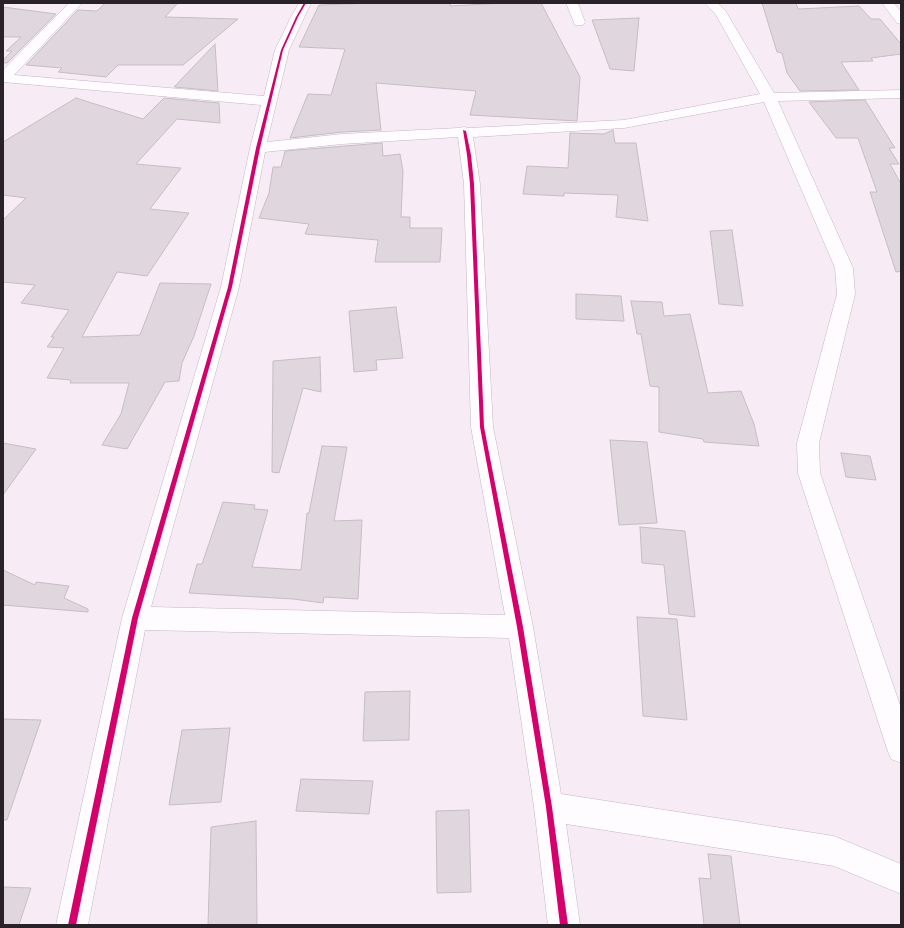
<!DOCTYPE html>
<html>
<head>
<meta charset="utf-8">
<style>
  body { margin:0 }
  #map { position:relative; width:904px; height:928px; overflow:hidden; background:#f7ecf6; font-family:Karla,sans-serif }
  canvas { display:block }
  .frame { position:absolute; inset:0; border:4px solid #292228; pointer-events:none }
</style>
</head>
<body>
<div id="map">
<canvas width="904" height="928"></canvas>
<div class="frame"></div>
</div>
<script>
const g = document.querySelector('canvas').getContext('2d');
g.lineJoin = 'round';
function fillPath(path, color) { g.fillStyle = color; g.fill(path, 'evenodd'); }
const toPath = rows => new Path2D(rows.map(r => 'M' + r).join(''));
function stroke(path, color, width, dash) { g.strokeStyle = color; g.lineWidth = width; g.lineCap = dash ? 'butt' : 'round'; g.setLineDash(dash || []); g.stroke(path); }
const building = toPath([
  [105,3,178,3,165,17,238,19,183,65,118,65,106,77,58,72,62,68,26,65,78,10,97,11,105,3],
  [374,3,451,3,450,6,504,3,541,3,580,77,577,121,470,115,476,91,376,83,381,130,342,132,290,138,308,94,331,95,345,49,299,47,319,5,374,3],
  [762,3,796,3,798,9,859,6,871,19,880,19,901,44,901,54,871,58,873,61,841,62,859,90,800,91,787,73,782,53,777,52,762,3],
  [3,7,56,14,7,63,3,63,3,60,12,51,6,51,21,37,3,37,3,7],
  [639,18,634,71,610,69,592,20,639,18],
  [215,44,218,91,174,87,215,44],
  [76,98,143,119,164,98,219,103,220,123,177,119,136,164,181,168,150,209,189,213,147,276,117,272,82,337,140,335,160,283,211,284,194,336,182,363,179,381,165,382,127,449,102,445,121,414,129,383,70,383,71,380,47,378,64,348,47,347,54,337,51,337,69,310,21,303,35,285,3,282,3,220,26,198,3,195,3,142,76,98],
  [865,100,895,148,889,148,899,164,890,164,901,184,901,271,896,272,870,192,877,192,858,138,836,138,809,102,865,100],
  [613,130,615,143,636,143,648,221,616,217,618,195,564,193,564,196,523,194,527,166,568,168,570,133,604,134,613,130],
  [382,143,383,156,400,154,403,171,401,217,410,217,410,228,442,228,440,262,375,262,378,240,305,234,309,224,259,218,269,193,273,167,281,167,285,151,382,143],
  [732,230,743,306,719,304,710,231,732,230],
  [576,294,621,296,624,321,576,319,576,294],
  [631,301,662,302,664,316,690,314,708,393,741,391,754,424,759,446,704,442,703,439,659,432,659,387,650,386,641,334,637,334,631,301],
  [396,307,403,358,376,360,377,370,354,372,349,311,396,307],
  [320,357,321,392,303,388,279,473,272,472,273,361,320,357],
  [610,440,647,442,657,523,619,525,610,440],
  [3,443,36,449,3,495,3,443],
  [322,446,347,447,334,521,362,520,358,599,324,597,323,603,293,599,189,593,197,564,202,564,223,502,255,505,254,509,268,510,252,567,301,570,307,513,309,513,322,446],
  [841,453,870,456,876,480,846,477,841,453],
  [640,527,685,531,695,617,669,614,664,565,642,563,640,527],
  [3,570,35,585,36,582,69,586,64,598,88,609,88,612,3,605,3,570],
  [637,617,677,619,687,720,643,716,637,617],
  [410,691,409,740,363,741,365,692,410,691],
  [3,719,41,720,7,820,3,820,3,719],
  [230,728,221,802,169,805,182,730,230,728],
  [301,779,373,781,369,814,296,811,301,779],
  [469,810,471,892,437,893,436,811,469,810],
  [256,821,257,925,208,925,211,827,256,821],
  [708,854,731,856,740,925,704,925,699,878,711,879,708,854],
  [3,887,31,888,19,925,3,925,3,887]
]);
fillPath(building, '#dfd6de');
stroke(building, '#c5bdc4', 1);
const street = toPath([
  [69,3,82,3,14,75,264,96,275,50,291,17,299,3,311,3,289,50,267,142,342,134,458,128,464,127,469,128,624,120,760,94,716,15,705,3,718,3,725,10,774,93,901,90,901,98,778,101,853,268,855,294,819,443,820,473,901,708,901,763,891,759,887,749,798,473,797,443,837,294,835,268,764,102,624,128,473,137,480,184,493,427,533,627,561,794,834,836,901,864,901,894,834,866,566,824,580,925,548,925,534,807,509,638,145,630,88,925,56,925,122,618,221,287,250,148,261,105,3,82,3,70,69,3],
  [458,137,464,184,471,427,505,615,151,607,239,287,265,152,342,144,458,137],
  [566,3,578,3,585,22,583,25,575,25,566,3],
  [882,3,894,3,901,12,901,24,897,23,882,3]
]);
stroke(street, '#c1b8c0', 1);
fillPath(street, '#fefcfe');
fillPath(toPath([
  [304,3,306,3,298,17,283,50,260,148,232,287,138,618,76,925,68,925,132,618,228,287,256,148,281,50,296,17,304,3],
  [463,130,466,131,471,155,474,184,484,427,523,627,552,807,568,925,560,925,546,807,517,627,480,427,470,184,467,155,463,130]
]), '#d6006c');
</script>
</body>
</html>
